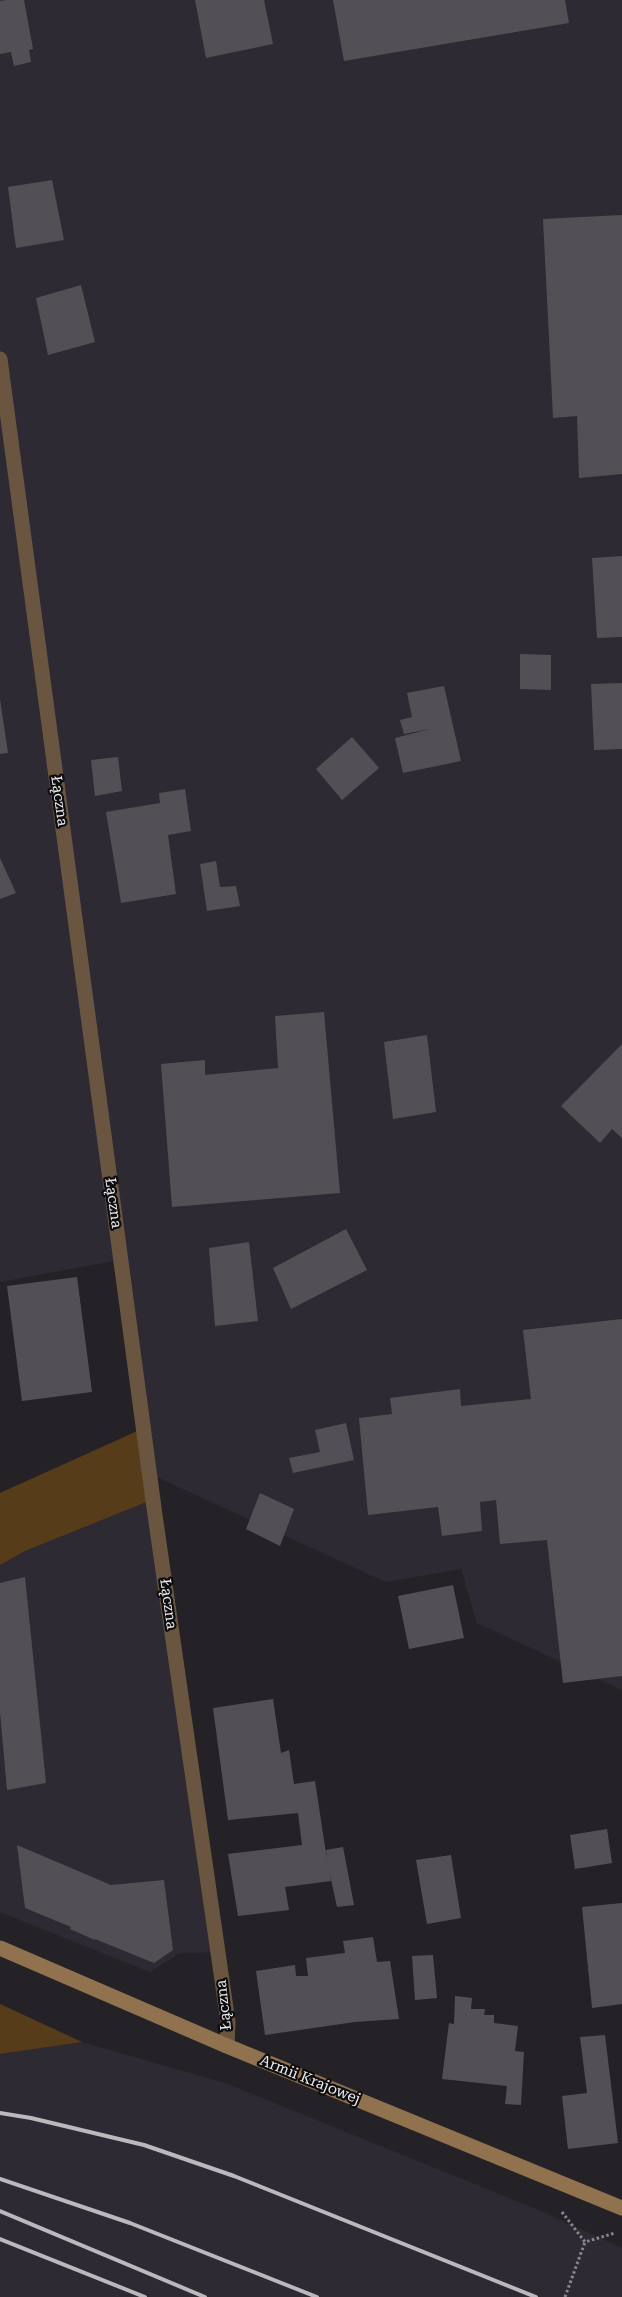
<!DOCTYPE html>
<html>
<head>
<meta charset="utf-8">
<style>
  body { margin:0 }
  canvas { display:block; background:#242226 }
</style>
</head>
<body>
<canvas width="622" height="2297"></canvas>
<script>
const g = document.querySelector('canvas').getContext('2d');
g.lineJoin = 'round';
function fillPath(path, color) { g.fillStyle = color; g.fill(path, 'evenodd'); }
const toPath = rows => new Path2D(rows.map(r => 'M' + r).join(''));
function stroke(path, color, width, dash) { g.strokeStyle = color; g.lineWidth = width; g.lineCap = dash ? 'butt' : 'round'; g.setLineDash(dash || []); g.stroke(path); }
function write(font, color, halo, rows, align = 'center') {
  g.font = font + ' "Roboto Serif",serif'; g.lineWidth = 4.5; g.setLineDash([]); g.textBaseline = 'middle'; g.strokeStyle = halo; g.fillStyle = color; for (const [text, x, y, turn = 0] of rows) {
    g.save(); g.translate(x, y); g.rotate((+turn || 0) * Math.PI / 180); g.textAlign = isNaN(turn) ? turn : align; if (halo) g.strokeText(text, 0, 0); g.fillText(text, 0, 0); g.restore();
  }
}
fillPath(toPath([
  [0,0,622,0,622,1690,477,1623,461,1569,386,1582,150,1474,136,1373,113,1261,0,1282],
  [154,1499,218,1952,180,1953,150,1972,0,1912,0,1565,25,1551],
  [82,2042,225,2083,541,2211,622,2248,622,2297,0,2297,0,2054]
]), '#2e2a34');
fillPath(toPath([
  [144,1428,154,1499,25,1551,0,1565,0,1493],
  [0,2004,82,2042,0,2054]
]), '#573c1a');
fillPath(toPath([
  [6,0,24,0,33,49,29,50,31,62,14,66,11,52,0,54,0,1],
  [195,0,264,0,273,44,206,58],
  [333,0,565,0,569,23,344,61],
  [52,180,64,240,16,248,8,187],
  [622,215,622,474,579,478,577,416,553,418,543,219],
  [81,285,95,342,48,355,36,298],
  [622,556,622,637,597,638,592,558],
  [520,654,551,655,551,690,520,689],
  [622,683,622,749,594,750,591,684],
  [444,686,461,761,403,773,395,738,430,729,404,734,400,720,412,717,407,693],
  [0,699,8,753,0,754],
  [352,737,379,768,342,800,316,769],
  [118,757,122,791,95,796,91,760],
  [185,789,191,831,168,835,176,894,121,903,106,812,160,803,159,793],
  [0,858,16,893,0,899],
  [216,861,220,887,236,886,240,906,207,911,200,864],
  [324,1012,340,1193,172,1207,161,1064,205,1060,205,1075,278,1068,275,1016],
  [427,1035,436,1112,393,1119,384,1042],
  [622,1044,622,1138,612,1129,600,1143,561,1106],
  [346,1229,367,1270,291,1309,273,1268],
  [249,1242,258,1321,215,1326,209,1248],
  [77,1277,92,1392,22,1401,7,1286],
  [622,1319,622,1676,563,1683,547,1540,500,1544,496,1500,480,1502,482,1531,442,1536,438,1507,368,1515,359,1418,392,1414,390,1398,460,1389,461,1406,531,1399,523,1330],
  [346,1423,354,1460,293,1473,289,1458,320,1452,315,1430],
  [260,1493,294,1509,280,1546,246,1529],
  [25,1577,46,1783,7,1790,0,1712,0,1583],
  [453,1585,464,1638,409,1649,398,1596],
  [273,1699,281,1753,289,1750,294,1784,315,1781,327,1860,326,1850,343,1847,354,1905,337,1907,329,1870,331,1881,285,1887,289,1910,238,1916,228,1854,302,1845,298,1813,228,1820,213,1708],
  [607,1829,612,1863,575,1869,570,1835],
  [17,1845,111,1885,164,1880,173,1950,154,1963,95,1939,95,1940,70,1929,71,1927,25,1908],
  [451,1855,461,1918,427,1924,416,1860],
  [622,1903,622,2004,592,2008,582,1907],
  [373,1937,377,1962,390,1961,399,2019,355,2022,265,2035,256,1971,295,1965,296,1976,308,1976,306,1958,345,1953,343,1941],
  [433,1955,437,1998,415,2000,412,1956],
  [455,1996,472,1998,471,2009,485,2009,484,2015,494,2015,494,2023,518,2026,515,2051,524,2052,521,2105,505,2104,507,2086,442,2079,449,2023,454,2024],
  [605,2035,618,2143,568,2149,562,2096,587,2093,580,2037]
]), '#525055');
stroke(toPath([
  [562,2212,585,2242,615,2233],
  [565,2297,585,2242]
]), '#89888b', 3, [2.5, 2.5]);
stroke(toPath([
  [0,359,155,1515,228,2022,227,2046]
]), '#6a5640', 15);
stroke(toPath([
  [0,1948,227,2046,622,2208]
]), '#91724e', 15);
stroke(toPath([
  [0,2113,31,2118,144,2145,234,2176,536,2297],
  [0,2179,130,2223,317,2297],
  [0,2211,205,2297],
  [0,2239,145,2297]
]), '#bab9bc', 4);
write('15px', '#edecef', '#0d0c0e', [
  ["Łączna",59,801,82],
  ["Łączna",113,1203,82],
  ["Łączna",168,1604,82],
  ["Łączna",224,2005,-96],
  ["Armii Krajowej",310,2080,22]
]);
</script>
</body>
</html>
